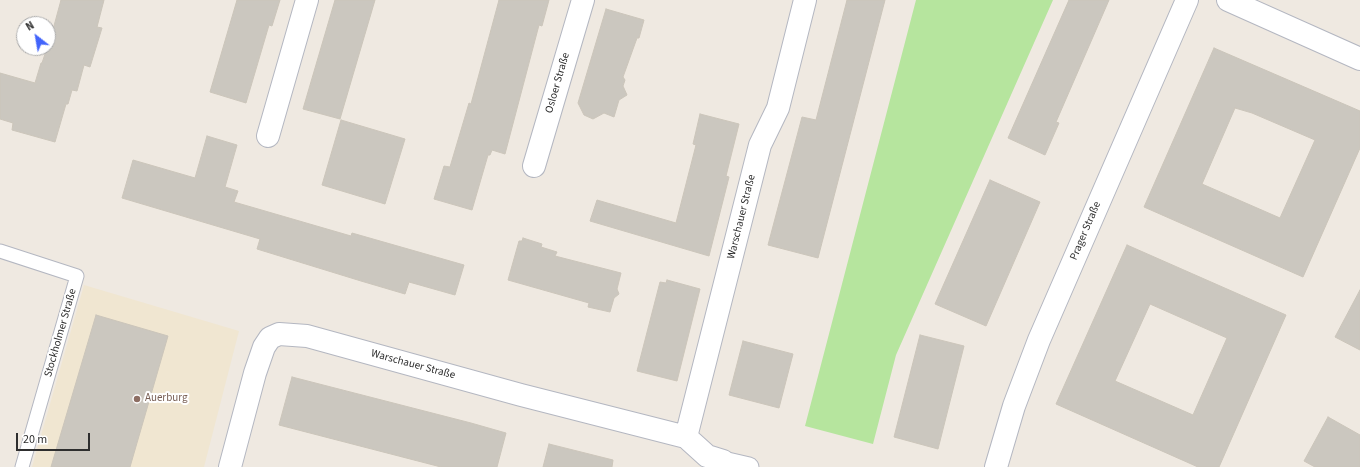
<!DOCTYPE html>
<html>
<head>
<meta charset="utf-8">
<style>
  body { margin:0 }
  #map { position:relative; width:1360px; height:467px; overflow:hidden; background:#efe9e1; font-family:"Source Sans 3",sans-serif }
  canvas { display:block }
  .north { position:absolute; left:16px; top:16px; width:40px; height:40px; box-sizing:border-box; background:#fff; border:1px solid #ababab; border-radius:50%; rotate:329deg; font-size:11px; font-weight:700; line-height:16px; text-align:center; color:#2e2e2e }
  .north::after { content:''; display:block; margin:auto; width:14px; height:18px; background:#4264fb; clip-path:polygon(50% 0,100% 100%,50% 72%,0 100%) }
  .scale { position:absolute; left:16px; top:433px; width:74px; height:18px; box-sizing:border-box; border:2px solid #2e2e2e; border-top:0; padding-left:5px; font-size:12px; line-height:14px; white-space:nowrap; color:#2e2e2e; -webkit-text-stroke:3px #fff; paint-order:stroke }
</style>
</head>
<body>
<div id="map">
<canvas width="1360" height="467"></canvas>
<div class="north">N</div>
<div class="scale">20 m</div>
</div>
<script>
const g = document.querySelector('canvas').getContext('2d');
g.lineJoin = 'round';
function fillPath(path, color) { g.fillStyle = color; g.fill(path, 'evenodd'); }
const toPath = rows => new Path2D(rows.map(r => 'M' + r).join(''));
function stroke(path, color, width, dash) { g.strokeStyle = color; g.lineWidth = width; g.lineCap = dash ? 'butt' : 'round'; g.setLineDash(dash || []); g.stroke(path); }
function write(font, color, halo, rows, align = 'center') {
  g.font = font + ' "Source Sans 3",sans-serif'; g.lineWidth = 4; g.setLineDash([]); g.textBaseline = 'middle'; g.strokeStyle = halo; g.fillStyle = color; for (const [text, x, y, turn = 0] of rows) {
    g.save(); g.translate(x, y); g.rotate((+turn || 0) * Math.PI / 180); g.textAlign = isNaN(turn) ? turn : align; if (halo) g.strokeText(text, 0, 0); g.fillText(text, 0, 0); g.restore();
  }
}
fillPath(toPath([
  [84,285,239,331,204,467,32,467]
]), '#f0e6d1');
fillPath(toPath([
  [916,0,1053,0,896,355,873,444,805,426]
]), '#b6e59e');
const building = toPath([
  [61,0,104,0,97,27,102,28,90,67,84,65,77,91,72,90,68,104,66,104,55,142,12,130,13,123,0,119,0,73,35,83,41,63,42,63,47,48,48,48,61,0],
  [237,0,280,0,272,26,269,25,246,103,210,92,237,0],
  [335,0,375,0,340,119,303,109,335,0],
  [499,0,549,0,542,26,539,25,505,154,492,150,490,155,488,155,472,210,434,199,444,166,450,167,469,103,471,104,499,0],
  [847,0,885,0,818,258,768,245,802,117,816,120,847,0],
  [1069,0,1109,0,1056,122,1059,123,1045,155,1008,138,1069,0],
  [606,9,644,20,639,38,637,38,623,77,625,80,623,86,627,95,619,100,614,117,604,113,593,119,584,115,578,103,606,9],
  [1214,48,1360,111,1360,148,1303,277,1144,207,1214,48],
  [1235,108,1252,113,1315,140,1280,218,1202,184,1235,108],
  [700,114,739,124,726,176,729,177,709,256,590,221,597,200,676,223,696,145,693,144,700,114],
  [341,120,405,139,385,204,322,185,341,120],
  [207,136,237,145,225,187,238,191,234,202,351,236,352,233,464,265,455,295,409,282,405,294,361,281,257,249,260,239,122,198,133,160,195,178,207,136],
  [990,180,1040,202,986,326,935,304,990,180],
  [523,238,542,244,541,247,557,252,555,256,621,273,617,289,619,294,614,298,610,312,588,307,589,303,508,280,519,241,522,241,523,238],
  [1127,245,1286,315,1219,467,1198,467,1056,404,1127,245],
  [1150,304,1227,338,1193,415,1115,381,1150,304],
  [667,280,700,289,677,381,637,371,660,282,666,283,667,280],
  [1360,290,1360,350,1335,337,1360,290],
  [96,315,168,336,130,467,51,467,96,315],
  [920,335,964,346,938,449,894,437,920,335],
  [743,341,793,354,779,408,729,395,743,341],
  [292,377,471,423,506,433,497,467,441,467,279,425,292,377],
  [1328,417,1360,435,1360,467,1315,467,1304,461,1328,417],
  [549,444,613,460,612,467,543,467,549,444]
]);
fillPath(building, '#cbc7bf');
stroke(building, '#cbc5ba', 1);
const service = toPath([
  [0,251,77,276,22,467]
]);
const pedestrian = toPath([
  [723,461,749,467]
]);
const minor = toPath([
  [1228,0,1360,59],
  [268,136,307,0],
  [534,166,583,0],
  [686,437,707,456,723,461],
  [230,467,255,373,264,347,270,338,279,334,307,336,521,395,686,437,760,145,778,108,805,0],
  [996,467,1014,406,1039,340,1187,0]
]);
stroke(service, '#b4b7c1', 15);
stroke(pedestrian, '#b4b7c1', 21);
stroke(minor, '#b4b7c1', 24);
stroke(service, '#fff', 13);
stroke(pedestrian, '#fff', 19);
stroke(minor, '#fff', 22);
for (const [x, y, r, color] of [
  [137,399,4,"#8d6e63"]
]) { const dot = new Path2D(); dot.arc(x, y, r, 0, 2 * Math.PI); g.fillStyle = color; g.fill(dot); stroke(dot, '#fff', 1.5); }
write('11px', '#2e2e2e', '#fff', [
  ["Osloer Straße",558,83,-74],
  ["Warschauer Straße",742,217,-76],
  ["Prager Straße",1086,231,-67],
  ["Stockholmer Straße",61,333,-74],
  ["Warschauer Straße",413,365,15]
]);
write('11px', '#785e54', '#fff', [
  ["Auerburg",145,399]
], 'left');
</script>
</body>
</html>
